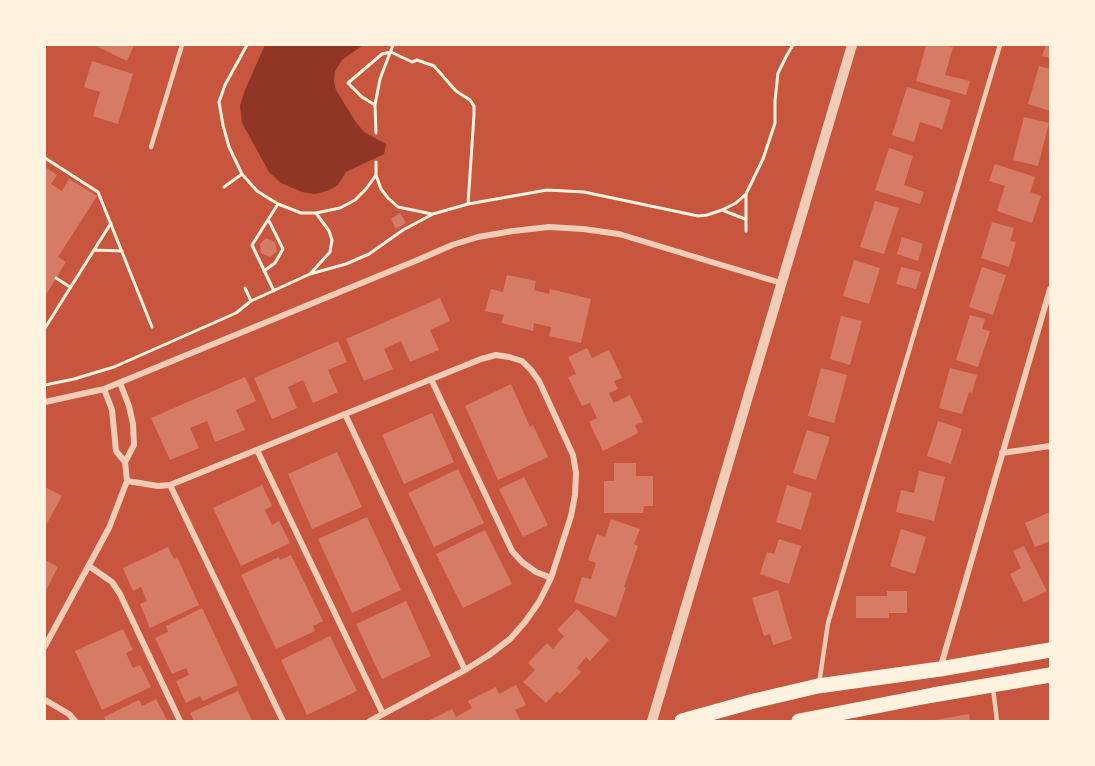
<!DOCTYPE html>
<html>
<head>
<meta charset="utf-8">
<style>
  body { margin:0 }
  #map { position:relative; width:1095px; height:766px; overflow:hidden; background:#c8553d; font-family:"PT Sans",sans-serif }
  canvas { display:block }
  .frame { position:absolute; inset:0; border:46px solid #fff3e0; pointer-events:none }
</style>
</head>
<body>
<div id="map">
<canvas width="1095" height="766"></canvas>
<div class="frame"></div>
</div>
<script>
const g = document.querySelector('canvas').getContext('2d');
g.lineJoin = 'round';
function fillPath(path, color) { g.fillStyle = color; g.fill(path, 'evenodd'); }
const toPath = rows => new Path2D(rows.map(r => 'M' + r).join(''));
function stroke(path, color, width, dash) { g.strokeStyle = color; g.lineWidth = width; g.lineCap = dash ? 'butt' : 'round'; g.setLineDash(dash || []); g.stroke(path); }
fillPath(toPath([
  [265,45,363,45,342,60,335,71,334,81,336,90,355,121,364,132,386,144,384,154,346,172,338,185,327,191,315,194,302,192,281,183,269,172,242,123,240,106,245,90]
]), '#8f3625');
fillPath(toPath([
  [100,45,134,45,127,61,98,47],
  [926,45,945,45,953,47,945,75,970,81,966,95,916,81],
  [1046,45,1050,45,1050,58,1042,56],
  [92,61,133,74,118,124,93,116,100,92,84,87],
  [1039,66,1050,69,1050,111,1028,104],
  [907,87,951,100,942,129,920,122,914,142,892,135],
  [1024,117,1049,123,1038,166,1013,160],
  [889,148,913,156,904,185,924,192,920,204,875,190],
  [995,164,1035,177,1030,192,1041,196,1032,223,997,211,1005,186,989,181],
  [45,167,57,175,51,184,62,191,69,179,97,196,58,257,66,262,45,296],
  [875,201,899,208,884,254,860,247],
  [400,213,406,223,396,229,391,219],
  [992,222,1014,228,1010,241,1016,242,1009,267,981,258],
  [902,237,923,244,918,261,897,254],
  [266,238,275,242,277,251,270,257,261,253,260,244],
  [854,260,880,268,869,304,843,296],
  [901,267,921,272,916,289,896,284],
  [982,267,1006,275,993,315,969,307],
  [507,275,536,281,534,290,549,294,550,289,591,299,581,343,549,336,551,327,534,323,533,331,501,323,504,315,485,311,491,289,503,292],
  [440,298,450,321,430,330,439,350,410,362,401,341,384,349,393,369,364,381,346,339],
  [970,315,985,319,982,329,990,331,978,367,956,360],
  [841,316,862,321,850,365,830,359],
  [338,341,347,362,328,370,338,392,313,403,303,380,288,387,297,408,272,419,254,378],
  [587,348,592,358,609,350,622,378,614,381,618,389,609,393,614,403,630,395,643,422,635,425,638,433,603,451,589,422,597,418,590,403,582,406,568,377,576,374,568,357],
  [821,368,847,375,834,423,808,416],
  [950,368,977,375,972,393,969,392,962,414,939,408],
  [245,377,256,401,236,410,245,430,215,442,207,421,190,428,199,448,170,460,151,418],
  [511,384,530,427,533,425,548,457,498,480,465,406],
  [432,413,454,462,404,484,382,435],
  [938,421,962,429,951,464,927,456],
  [807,430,830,437,816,480,793,473],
  [337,452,362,507,312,529,288,474],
  [614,463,636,463,636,476,653,476,653,506,644,506,643,513,604,513,604,481,614,481],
  [458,469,484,523,434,547,408,493],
  [919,471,945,477,934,521,896,512,901,490,914,493],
  [524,477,548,525,523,537,499,489],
  [262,485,272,506,265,510,272,525,279,521,290,543,241,566,213,508],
  [787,485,812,493,801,530,776,522],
  [45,487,62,496,45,527],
  [1050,512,1050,541,1035,547,1025,523],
  [367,517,401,590,352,613,318,539],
  [611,519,640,529,634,544,638,546,624,587,626,587,616,617,574,602,582,577,591,579,596,563,588,560,597,534,605,537],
  [901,529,926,537,915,574,890,566],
  [485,530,512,584,463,608,436,554],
  [779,539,801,546,789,584,760,574,767,552,774,554],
  [1024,546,1047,591,1024,602,1010,574,1021,568,1013,551],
  [168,547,174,559,177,557,199,605,150,628,140,604,147,601,141,587,133,591,123,568],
  [291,555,323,621,313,626,315,631,276,649,241,575,279,557,280,560],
  [45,560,58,567,45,592],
  [778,590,792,639,773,645,770,634,764,636,752,598],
  [887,591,907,591,907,613,889,613,889,618,856,618,856,596,887,596],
  [406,601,431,656,382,679,356,624],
  [202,608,238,685,203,701,200,696,186,703,176,681,189,675,186,668,172,674,155,638,168,632,166,626],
  [577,609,609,640,590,661,586,657,577,668,581,672,560,694,557,691,546,703,523,682,535,670,528,663,547,643,553,649,564,636,557,630],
  [123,629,133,650,126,653,133,668,140,665,151,687,102,710,75,651],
  [330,636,357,691,307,715,281,660],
  [516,685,526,705,515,710,521,721,428,721,452,709,456,717,472,708,468,701,496,687,499,694],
  [238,691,252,721,194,721,190,713],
  [156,699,167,720,165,721,106,721,104,717,139,700,142,706],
  [969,714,970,721,935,721,935,720]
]), '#d67c66');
stroke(toPath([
  [247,45,225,85,219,102,223,125,229,147,242,174,257,191,278,204,301,213,316,213,340,208,355,200,366,189,376,175,376,162],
  [375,105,362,97,348,83,382,54,391,52,412,62,417,60,434,66,456,91,470,100,474,106,474,115,468,204],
  [376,133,375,105,380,79,393,45],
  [45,158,98,192,152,327],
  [376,175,381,189,388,198,398,207,432,214],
  [224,187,242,174],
  [746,194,746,231],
  [722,210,745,219],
  [94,250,122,251],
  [264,271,275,263,283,249,269,221],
  [310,274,330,252,332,240,329,231,316,213],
  [56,278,70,287],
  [245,288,251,301],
  [274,291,252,245,278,204],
  [45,328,111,223],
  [45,385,74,379,114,367,236,313,251,301,310,274,346,264,369,254,403,230,433,214,468,204,547,190,584,192,698,216,707,215,722,210,736,203,746,194,763,159,775,123,775,101,778,73,787,55,793,45]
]), '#fff3e0', 3);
stroke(toPath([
  [151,147,182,45],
  [819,684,828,623,1000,45],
  [993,688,997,721]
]), '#f1ccb7', 4.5);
stroke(toPath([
  [431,379,512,551,522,562,536,572,551,578],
  [104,389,112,410,116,451,125,462],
  [45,402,104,389,420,259,452,245,478,237,513,231,549,227,583,229,619,234,781,283],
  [345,414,465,670],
  [257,450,383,714],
  [1002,453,1050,446],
  [127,481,158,486,170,485,481,359,496,355,509,357,522,361,531,370,539,381,573,455,576,473,575,495,571,516,551,578,539,602,525,622,510,639,489,655,465,670,370,721],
  [170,485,283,721],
  [89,566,112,582,120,594,180,721],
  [45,646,109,528,127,481,125,462,134,445,133,424,129,406,120,383],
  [940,669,1050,289],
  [45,700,69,714,75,721]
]), '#f1ccb7', 6);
stroke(toPath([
  [652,721,852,45]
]), '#f1ccb7', 10);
stroke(toPath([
  [682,721,754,701,818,686,940,669,1050,650],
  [799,721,933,695,1050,675]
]), '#fff3e0', 15);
</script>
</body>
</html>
